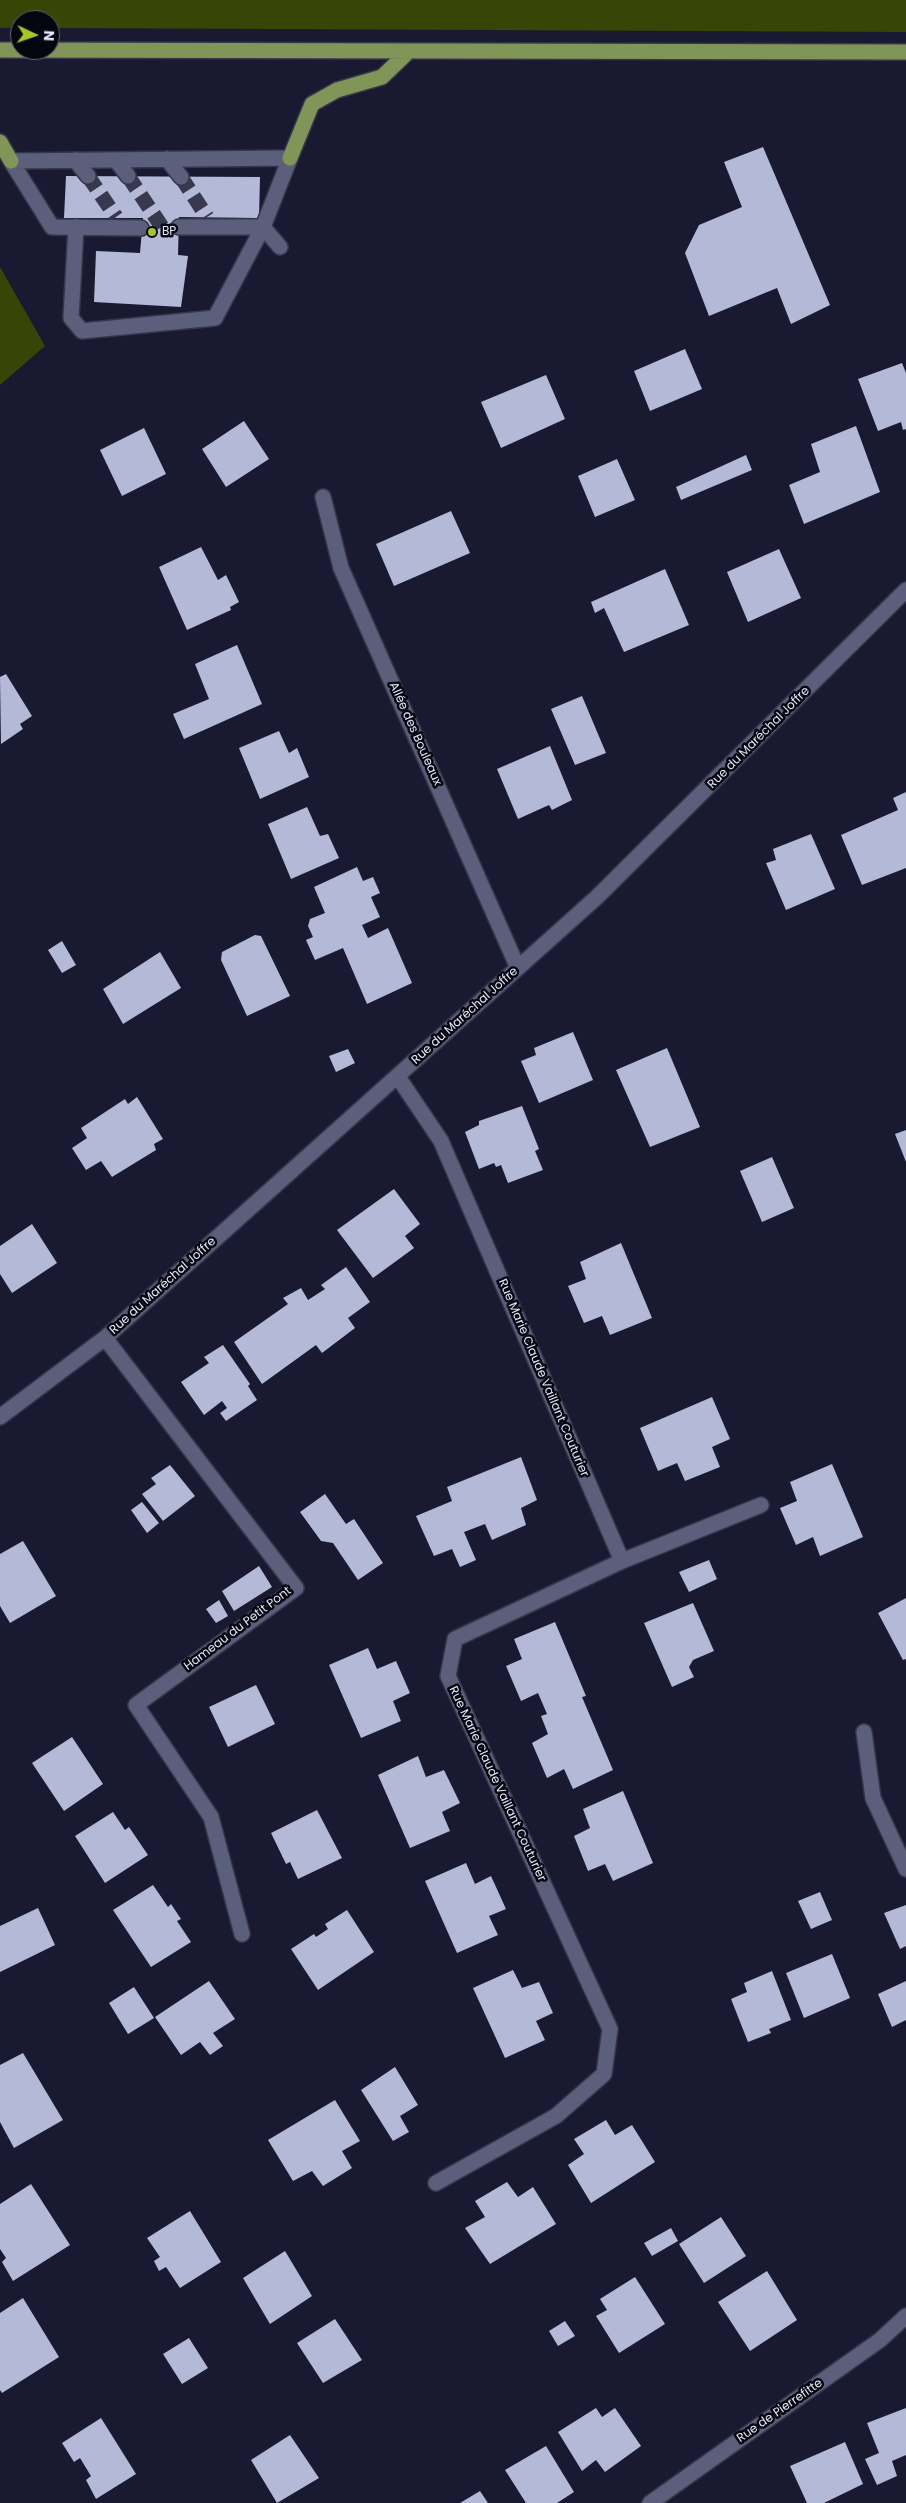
<!DOCTYPE html>
<html>
<head>
<meta charset="utf-8">
<style>
  body { margin:0 }
  #map { position:relative; width:906px; height:2503px; overflow:hidden; background:#191a31; font-family:Poppins,sans-serif }
  canvas { display:block }
  .north { position:absolute; left:10px; top:10px; width:50px; height:50px; box-sizing:border-box; background:#060610; border:1px solid #60606d; border-radius:50%; rotate:93deg; font-size:14px; font-weight:700; line-height:20px; text-align:center; color:#e6e8f9 }
  .north::after { content:''; display:block; margin:auto; width:18px; height:22px; background:#a6c822; clip-path:polygon(50% 0,100% 100%,50% 72%,0 100%) }
</style>
</head>
<body>
<div id="map">
<canvas width="906" height="2503"></canvas>
<div class="north">N</div>
</div>
<script>
const g = document.querySelector('canvas').getContext('2d');
g.lineJoin = 'round';
function fillPath(path, color) { g.fillStyle = color; g.fill(path, 'evenodd'); }
const toPath = rows => new Path2D(rows.map(r => 'M' + r).join(''));
function stroke(path, color, width, dash) { g.strokeStyle = color; g.lineWidth = width; g.lineCap = dash ? 'butt' : 'round'; g.setLineDash(dash || []); g.stroke(path); }
function write(font, color, halo, rows, align = 'center') {
  g.font = font + ' Poppins,sans-serif'; g.lineWidth = 5; g.setLineDash([]); g.textBaseline = 'middle'; g.strokeStyle = halo; g.fillStyle = color; for (const [text, x, y, turn = 0] of rows) {
    g.save(); g.translate(x, y); g.rotate((+turn || 0) * Math.PI / 180); g.textAlign = isNaN(turn) ? turn : align; if (halo) g.strokeText(text, 0, 0); g.fillText(text, 0, 0); g.restore();
  }
}
fillPath(toPath([
  [0,0,906,0,906,32,50,28,50,20,20,20,20,28,0,28],
  [0,267,45,346,0,385]
]), '#374506');
fillPath(toPath([
  [763,147,830,305,791,324,777,288,709,316,685,253,699,225,742,207,724,162],
  [66,176,260,177,259,218,179,217,178,255,188,256,181,307,94,302,96,251,140,253,143,218,64,218],
  [685,349,702,389,650,411,634,371],
  [902,363,906,373,906,429,903,430,901,422,878,431,858,379],
  [546,375,565,419,501,448,481,402],
  [244,421,269,459,226,487,202,449],
  [856,426,880,492,804,524,789,485,820,472,811,444],
  [144,428,166,474,122,496,100,450],
  [746,455,752,470,681,500,676,487],
  [617,459,635,500,595,517,578,476],
  [451,511,470,553,394,586,376,544],
  [201,547,218,580,226,575,239,602,230,607,231,610,187,630,159,567],
  [779,549,801,598,748,622,727,572],
  [665,569,689,625,624,652,604,608,595,613,591,602],
  [237,645,262,704,184,739,173,714,209,699,195,664],
  [6,674,32,716,20,724,23,729,1,744,0,677],
  [582,696,606,753,575,765,551,709],
  [279,731,289,753,297,748,309,777,260,799,239,748],
  [550,746,572,800,552,810,549,805,518,819,497,769],
  [906,792,906,868,862,885,841,835,898,810,893,798],
  [307,807,320,836,328,834,339,858,291,879,268,824],
  [811,834,835,889,786,910,766,863,776,860,773,849],
  [357,867,363,881,373,877,380,893,371,897,380,917,362,925,368,938,388,928,412,983,367,1004,343,948,315,960,306,940,313,937,308,926,310,919,325,913,314,887],
  [255,935,261,936,290,996,247,1016,221,960,222,952],
  [62,941,76,965,62,973,48,950],
  [160,952,181,988,123,1024,103,989],
  [573,1032,593,1080,539,1103,521,1061,536,1055,534,1048],
  [667,1048,700,1127,650,1147,616,1070],
  [348,1049,355,1063,336,1072,329,1056],
  [137,1097,163,1139,154,1144,156,1150,112,1177,101,1161,86,1170,72,1148,87,1138,81,1128,125,1099,128,1104],
  [522,1106,539,1149,535,1151,543,1170,508,1183,501,1165,496,1167,494,1163,479,1169,465,1132,479,1125,479,1121],
  [906,1130,906,1162,895,1134],
  [772,1157,794,1208,762,1222,740,1171],
  [394,1189,420,1224,405,1236,414,1248,373,1278,337,1230],
  [32,1224,57,1263,12,1293,0,1274,0,1246],
  [621,1243,652,1318,610,1335,602,1316,584,1323,568,1286,586,1279,580,1262],
  [346,1267,370,1302,348,1318,355,1328,322,1353,316,1345,262,1384,234,1342,288,1304,283,1298,301,1288,308,1300,325,1289,321,1285],
  [223,1345,250,1384,248,1386,257,1400,226,1421,220,1413,227,1408,222,1401,204,1415,181,1382,209,1363,204,1357],
  [712,1397,730,1439,712,1447,720,1467,685,1481,677,1463,658,1471,640,1428],
  [521,1457,537,1500,521,1508,526,1525,492,1540,485,1524,464,1532,476,1560,460,1567,452,1549,434,1556,416,1516,452,1501,447,1487],
  [832,1464,863,1537,820,1556,813,1537,796,1545,780,1508,797,1501,790,1482],
  [170,1465,195,1496,163,1521,142,1494,156,1484,151,1478],
  [325,1494,346,1524,354,1519,383,1563,358,1580,333,1543,321,1541,300,1512],
  [142,1502,159,1523,147,1533,131,1510],
  [23,1541,56,1596,10,1623,0,1606,0,1554],
  [709,1560,717,1579,689,1592,679,1572],
  [259,1566,272,1587,234,1611,222,1591],
  [906,1598,906,1659,903,1660,878,1613],
  [219,1600,228,1616,216,1623,206,1609],
  [693,1603,714,1651,693,1660,689,1667,694,1677,672,1687,644,1623],
  [555,1622,586,1696,582,1697,613,1770,573,1789,564,1769,547,1778,532,1743,548,1734,541,1716,547,1714,538,1693,521,1701,506,1666,522,1659,514,1639],
  [368,1648,377,1669,396,1661,410,1693,393,1701,401,1721,361,1738,329,1665],
  [256,1685,275,1724,228,1747,209,1707],
  [72,1737,103,1784,64,1811,32,1763],
  [418,1756,426,1777,444,1770,460,1803,442,1812,450,1831,410,1848,378,1775],
  [623,1791,653,1863,613,1881,605,1864,588,1871,574,1836,590,1828,583,1809],
  [317,1810,342,1858,298,1879,290,1862,286,1864,271,1833],
  [113,1812,125,1830,129,1827,148,1855,105,1883,75,1836],
  [466,1863,475,1884,491,1876,506,1909,489,1916,498,1935,457,1953,425,1881],
  [153,1885,168,1907,171,1904,181,1919,177,1921,191,1942,151,1967,113,1910],
  [820,1892,832,1920,811,1929,798,1901],
  [906,1905,906,1946,900,1949,884,1913],
  [38,1908,55,1945,0,1972,0,1926],
  [347,1910,374,1952,318,1990,291,1949,314,1934,316,1937,328,1929,325,1924],
  [832,1954,850,1998,804,2018,786,1973],
  [513,1970,522,1988,539,1982,553,2013,536,2021,545,2040,505,2058,473,1988],
  [772,1971,791,2020,769,2029,771,2033,748,2042,731,1999,747,1992,744,1983],
  [209,1981,235,2019,213,2033,223,2046,210,2055,200,2042,181,2055,155,2017],
  [906,1981,906,2020,892,2027,878,1994],
  [134,1987,154,2018,128,2034,109,2003],
  [23,2053,63,2120,14,2148,0,2122,0,2065],
  [395,2067,418,2105,400,2116,409,2132,393,2141,361,2090],
  [335,2100,360,2141,342,2151,352,2168,323,2186,312,2171,293,2181,268,2140],
  [606,2120,615,2135,632,2125,655,2162,591,2203,568,2165,584,2154,574,2139],
  [507,2182,518,2197,533,2187,556,2224,490,2264,465,2228,485,2217,475,2201],
  [31,2184,70,2245,13,2281,2,2262,6,2258,0,2249,0,2204],
  [190,2211,221,2262,180,2288,166,2267,159,2271,154,2261,160,2257,147,2238],
  [721,2217,746,2256,704,2283,679,2244],
  [671,2228,678,2241,652,2256,644,2243],
  [285,2251,312,2296,270,2324,243,2278],
  [767,2271,797,2320,750,2351,718,2302],
  [635,2277,665,2324,619,2353,596,2316,607,2310,600,2299],
  [23,2298,59,2357,2,2393,0,2390,0,2313],
  [335,2319,362,2360,323,2383,297,2343],
  [565,2321,575,2336,558,2346,549,2331],
  [189,2338,208,2368,182,2384,163,2354],
  [596,2408,602,2417,615,2408,641,2446,605,2472,596,2460,582,2471,558,2432],
  [906,2408,906,2455,892,2461,897,2476,877,2485,865,2459,879,2453,867,2423],
  [101,2418,136,2474,96,2499,86,2480,91,2476,80,2458,74,2462,62,2443],
  [290,2435,319,2478,277,2503,251,2460],
  [845,2442,863,2484,824,2503,807,2503,790,2466],
  [546,2446,574,2492,557,2503,526,2503,505,2470],
  [480,2491,488,2503,460,2503]
]), '#b5b9d8');
stroke(toPath([
  [88,176,116,217],
  [128,176,162,227],
  [181,177,207,217]
]), '#38394f', 15, [15, 8]);
const minor = toPath([
  [167,159,181,177],
  [75,160,88,176],
  [116,160,128,176],
  [11,161,290,158,263,227,179,227],
  [11,161,52,227,141,228],
  [76,227,71,318,82,331,215,318,263,227,280,247],
  [323,497,341,568,518,968],
  [398,1077,441,1141,622,1561,455,1639,448,1676,610,2029,604,2074,556,2116,436,2183],
  [105,1338,296,1588,136,1705,211,1817,242,1934],
  [0,1417,105,1338,597,897,906,590],
  [622,1561,761,1505],
  [864,1732,873,1798,906,1869],
  [650,2503,880,2340,906,2316]
]);
const major = toPath([
  [0,50,906,52],
  [0,142,11,161],
  [290,158,312,104,337,90,382,77,409,51]
]);
stroke(minor, '#36364a', 18);
stroke(major, '#36364a', 18);
stroke(minor, '#5c5f7b', 15);
stroke(major, '#829558', 15);
for (const [x, y, r, color] of [
  [152,232,5,"#a6c822"]
]) { const dot = new Path2D(); dot.arc(x, y, r, 0, 2 * Math.PI); g.fillStyle = color; g.fill(dot); stroke(dot, '#060610', 2); }
write('12px', '#e6e8f9', '#060610', [
  ["BP",162,232]
], 'left');
write('12px', '#e6e8f9', '#060610', [
  ["Allée des Bouleaux",415,734,66],
  ["Rue du Maréchal Joffre",759,738,-45],
  ["Rue du Maréchal Joffre",465,1016,-42],
  ["Rue du Maréchal Joffre",163,1286,-42],
  ["Rue Marie Claude Vaillant Couturier",543,1378,67],
  ["Hameau du Petit Pont",238,1629,-37],
  ["Rue Marie Claude Vaillant Couturier",497,1784,65],
  ["Rue de Pierrefitte",780,2411,-35]
]);
</script>
</body>
</html>
